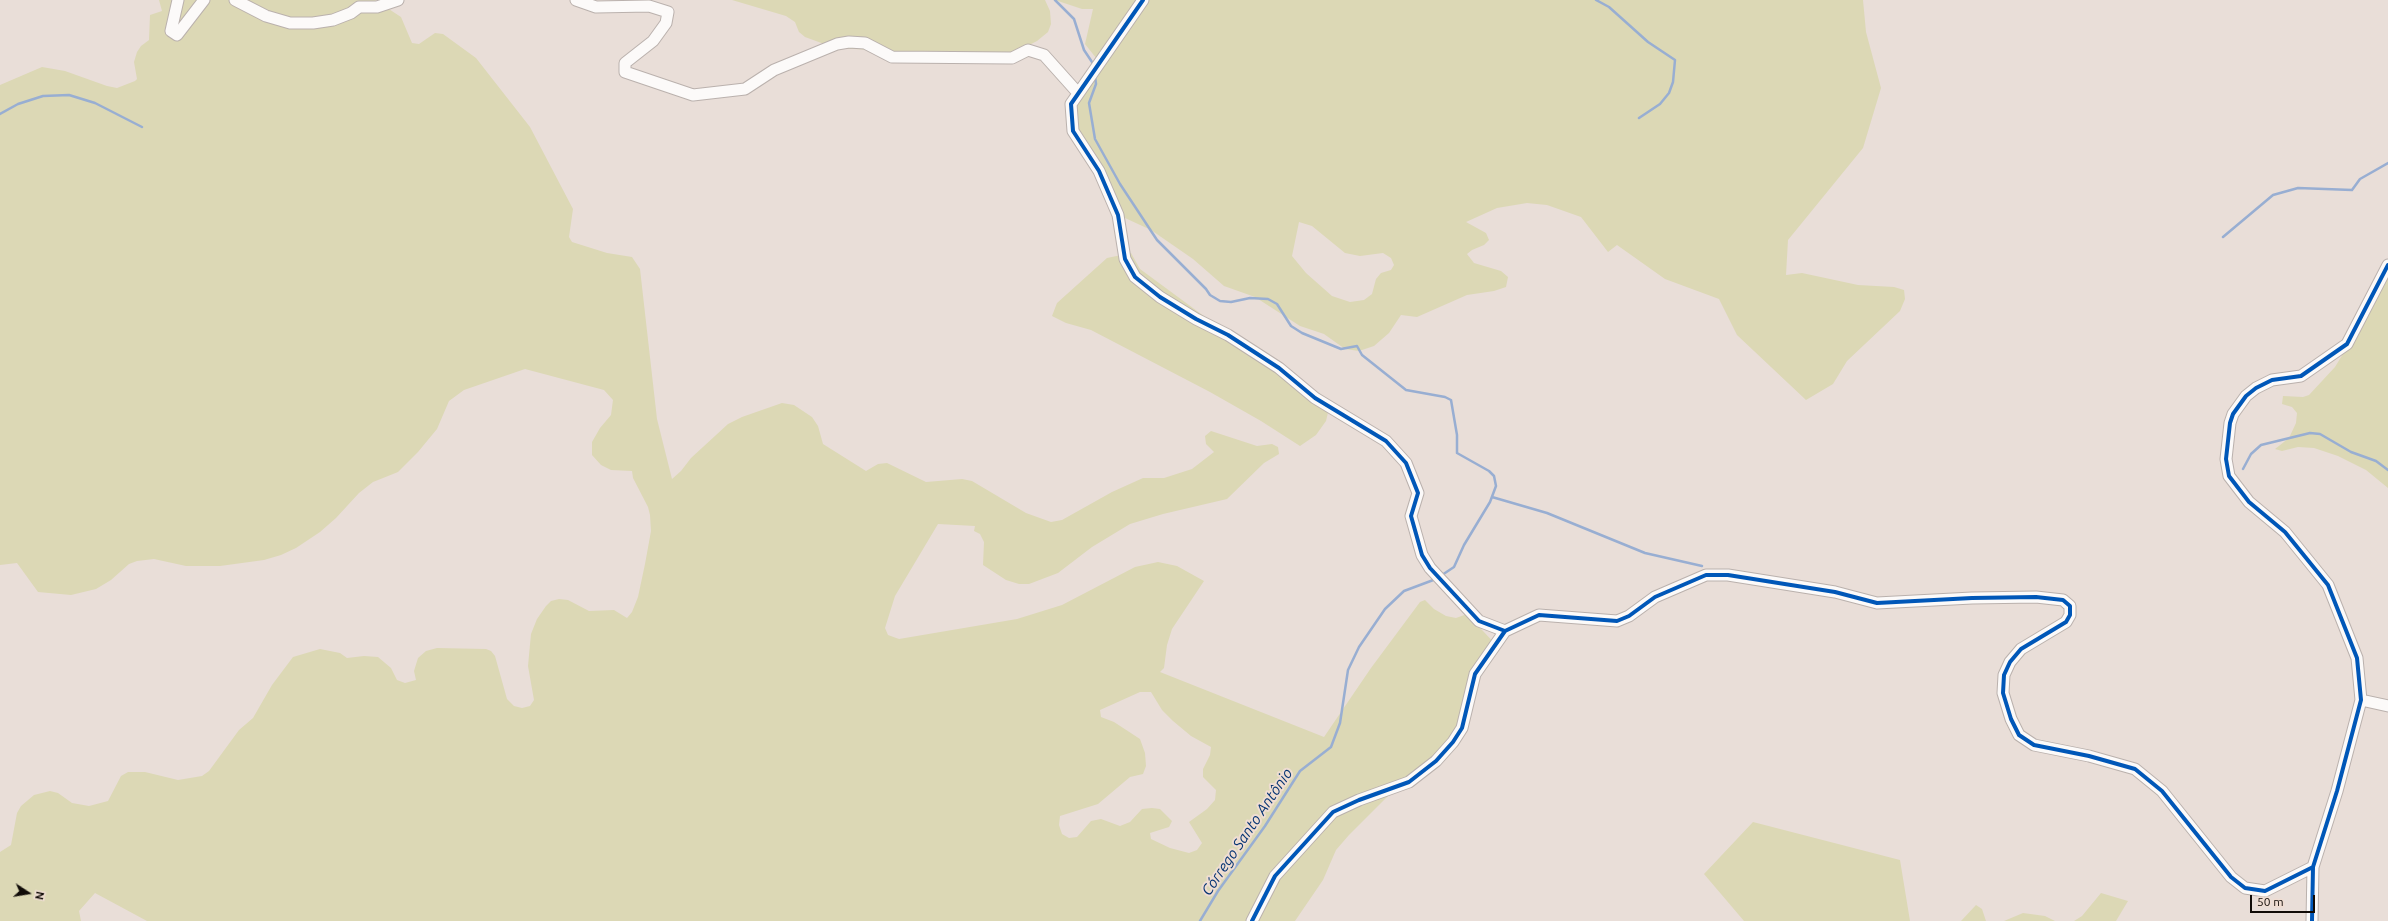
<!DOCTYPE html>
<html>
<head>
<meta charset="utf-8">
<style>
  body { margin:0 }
  #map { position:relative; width:2388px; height:921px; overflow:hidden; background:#e9ded8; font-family:Ubuntu,sans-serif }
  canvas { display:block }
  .north { position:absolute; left:8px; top:873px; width:40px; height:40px; -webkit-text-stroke:3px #efddd2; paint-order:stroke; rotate:102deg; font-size:11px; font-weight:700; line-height:16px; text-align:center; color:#110c08 }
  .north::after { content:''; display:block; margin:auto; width:14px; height:18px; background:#110c08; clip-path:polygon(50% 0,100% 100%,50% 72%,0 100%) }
  .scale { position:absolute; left:2250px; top:895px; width:65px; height:18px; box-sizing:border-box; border:2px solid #110c08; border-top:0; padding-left:5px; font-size:12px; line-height:14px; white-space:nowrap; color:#110c08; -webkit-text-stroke:3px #efddd2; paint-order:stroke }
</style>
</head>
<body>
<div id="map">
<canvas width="2388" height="921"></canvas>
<div class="north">N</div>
<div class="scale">50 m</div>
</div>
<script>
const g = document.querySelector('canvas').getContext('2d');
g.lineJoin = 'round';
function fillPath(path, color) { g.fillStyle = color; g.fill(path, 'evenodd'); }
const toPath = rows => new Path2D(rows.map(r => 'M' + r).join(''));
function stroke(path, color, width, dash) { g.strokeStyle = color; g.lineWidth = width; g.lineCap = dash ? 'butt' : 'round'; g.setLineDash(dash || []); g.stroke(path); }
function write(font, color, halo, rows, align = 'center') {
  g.font = font + ' Ubuntu,sans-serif'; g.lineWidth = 4; g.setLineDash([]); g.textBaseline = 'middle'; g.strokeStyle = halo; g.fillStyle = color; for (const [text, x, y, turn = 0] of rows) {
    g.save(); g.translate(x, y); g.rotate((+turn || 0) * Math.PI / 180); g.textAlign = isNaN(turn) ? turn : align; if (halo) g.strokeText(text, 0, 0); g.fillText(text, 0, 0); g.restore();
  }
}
fillPath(toPath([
  [159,0,375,0,401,17,412,43,419,44,435,33,443,34,476,58,530,127,573,209,569,237,572,242,607,253,632,257,640,269,657,419,672,479,681,471,691,458,728,424,742,417,782,403,794,405,812,417,818,426,823,444,866,471,878,464,887,463,926,482,962,479,972,481,1026,513,1051,522,1062,520,1112,492,1143,478,1164,478,1192,469,1214,452,1206,444,1205,436,1211,431,1257,446,1272,444,1278,447,1279,454,1264,463,1227,499,1163,514,1130,524,1092,547,1058,573,1029,584,1019,584,1006,580,983,565,984,542,980,534,974,531,975,526,938,524,895,596,885,628,888,635,899,639,1017,619,1062,605,1135,567,1158,562,1177,566,1204,581,1172,629,1167,645,1164,668,1160,672,1324,737,1371,668,1420,602,1425,600,1434,609,1446,616,1456,618,1467,614,1499,648,1488,653,1453,740,1386,798,1349,835,1336,850,1323,880,1295,921,147,921,95,893,79,911,81,921,0,921,0,852,11,845,17,813,21,806,34,795,50,791,58,793,72,803,89,806,108,801,121,776,128,772,145,772,178,780,202,776,209,771,239,730,253,718,272,685,293,657,320,649,340,653,347,658,364,656,378,657,391,668,397,680,405,683,416,680,414,671,418,658,426,651,437,648,486,649,491,651,495,656,507,699,514,706,522,708,530,706,534,700,528,666,531,634,537,619,546,606,551,601,559,599,568,600,589,611,614,610,627,618,632,612,638,597,645,564,651,531,650,515,648,507,633,478,632,471,611,470,601,465,592,455,592,442,600,428,611,415,613,400,604,390,525,369,464,390,449,401,437,429,418,452,398,472,373,482,359,493,336,518,320,532,296,548,281,555,264,560,220,566,186,566,154,559,137,561,129,564,111,580,96,589,71,595,38,592,17,563,0,565,0,85,42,67,65,71,107,86,117,88,135,81,137,79,134,62,137,52,141,46,149,40,150,15,162,11],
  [1140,692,1151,692,1162,710,1173,721,1191,736,1211,747,1210,755,1203,769,1203,777,1216,790,1215,800,1207,809,1189,822,1202,843,1197,850,1189,853,1170,848,1151,839,1150,833,1169,827,1172,821,1160,809,1152,808,1142,809,1130,822,1120,826,1101,819,1091,821,1077,837,1069,838,1062,834,1059,825,1060,816,1098,804,1130,777,1143,774,1146,766,1145,753,1140,739,1114,722,1101,717,1100,710],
  [732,0,1045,0,1050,11,1051,24,1048,32,1037,41,1006,57,835,48,805,37,799,32,795,22,786,16],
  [1055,0,1863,0,1866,32,1881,88,1863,148,1788,240,1786,275,1802,273,1858,285,1894,287,1904,290,1905,299,1900,311,1847,361,1833,384,1806,400,1737,335,1719,299,1665,279,1617,245,1608,252,1581,217,1547,205,1527,203,1497,208,1466,222,1486,233,1489,240,1484,245,1472,250,1467,254,1474,263,1501,271,1508,277,1506,287,1494,291,1467,295,1417,317,1401,315,1389,333,1374,346,1359,351,1345,349,1324,334,1300,326,1255,297,1224,286,1193,259,1151,230,1125,218,1069,119,1100,63,1085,44,1093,9,1082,9],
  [1299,222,1312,226,1345,253,1360,256,1383,253,1391,258,1394,265,1391,270,1381,273,1376,279,1372,294,1364,300,1350,302,1332,296,1306,273,1292,256],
  [1131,253,1140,269,1235,339,1330,404,1326,421,1316,435,1300,446,1261,421,1210,392,1091,330,1066,323,1052,316,1057,303,1107,258],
  [2388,259,2388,488,2366,470,2338,456,2314,448,2298,447,2282,451,2275,449,2289,438,2296,423,2297,413,2292,407,2282,404,2283,396,2303,397,2309,395,2335,367,2360,326],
  [1753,822,1900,860,1910,921,1744,921,1704,874],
  [2101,893,2128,901,2116,921,2074,921,2082,916],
  [1976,905,1982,909,1986,921,1961,921],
  [2023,913,2045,916,2055,921,2004,921]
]), '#dcd8b5');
stroke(toPath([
  [1055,0,1074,19,1084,50,1094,65],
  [1596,0,1609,7,1648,42,1675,60,1673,82,1669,93,1660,104,1639,118],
  [1095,76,1096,84,1089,103,1095,139,1120,184,1157,240,1206,289,1210,295,1220,301,1231,302,1250,298,1268,299,1277,304,1291,326,1302,333,1341,349,1357,346,1362,355,1406,390,1445,397,1451,400,1457,435,1457,453,1489,471,1494,476,1496,486,1490,502,1464,545,1454,567,1442,575],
  [0,114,18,104,43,96,69,95,95,103,142,127],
  [2223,237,2273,195,2298,188,2352,190,2360,179,2388,163],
  [2243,469,2251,454,2261,445,2310,433,2320,434,2351,452,2376,461,2388,470],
  [1492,497,1547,513,1645,553,1702,566],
  [1200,921,1218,891,1265,826,1300,771,1331,747,1340,723,1348,670,1359,647,1385,609,1404,591,1436,579]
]), '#98aed2', 2.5);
const minor = toPath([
  [178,0,171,31,177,35,204,0],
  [235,0,266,16,290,23,313,23,333,20,351,13,359,7,377,7,398,0],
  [576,0,596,7,649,6,668,12,666,23,653,41,625,63,625,72,693,95,745,89,774,70,837,44,849,42,865,43,892,57,1012,58,1028,50,1044,55,1078,93],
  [1143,0,1071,104,1073,131,1099,171,1118,215,1125,259,1135,277,1160,297,1196,319,1228,335,1279,368,1315,398,1386,441,1406,463,1418,493,1411,516,1422,555,1430,568,1479,621,1505,631],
  [2361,700,2388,706],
  [1252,921,1275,876,1333,812,1359,800,1409,782,1436,761,1453,742,1462,728,1475,674,1505,631,1539,615,1617,621,1629,616,1655,597,1706,575,1728,575,1835,592,1877,603,1972,598,2036,597,2063,600,2070,606,2070,615,2066,622,2021,649,2010,662,2004,675,2003,693,2011,719,2019,735,2034,745,2089,756,2135,769,2162,791,2231,877,2245,888,2265,891,2313,867],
  [2312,921,2313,867,2337,791,2361,700,2357,658,2328,585,2285,532,2249,502,2229,476,2226,459,2230,423,2233,414,2246,396,2256,388,2272,380,2301,376,2347,344,2388,265]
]);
stroke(minor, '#bab1ad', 13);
stroke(minor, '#fcfaf9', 11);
stroke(toPath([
  [1143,0,1071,104,1073,131,1099,171,1118,215,1125,259,1135,277,1160,297,1196,319,1228,335,1279,368,1315,398,1386,441,1406,463,1418,493,1411,516,1422,555,1430,568,1479,621,1505,631],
  [1252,921,1275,876,1333,812,1359,800,1409,782,1436,761,1453,742,1462,728,1475,674,1505,631,1539,615,1617,621,1629,616,1655,597,1706,575,1728,575,1835,592,1877,603,1972,598,2036,597,2063,600,2070,606,2070,615,2066,622,2021,649,2010,662,2004,675,2003,693,2011,719,2019,735,2034,745,2089,756,2135,769,2162,791,2231,877,2245,888,2265,891,2313,867],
  [2312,921,2313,867,2337,791,2361,700,2357,658,2328,585,2285,532,2249,502,2229,476,2226,459,2230,423,2233,414,2246,396,2256,388,2272,380,2301,376,2347,344,2388,265]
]), '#0057b8', 4);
write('italic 15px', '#063473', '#efddd2', [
  ["Córrego Santo Antônio",1247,832,-56]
]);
</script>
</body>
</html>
